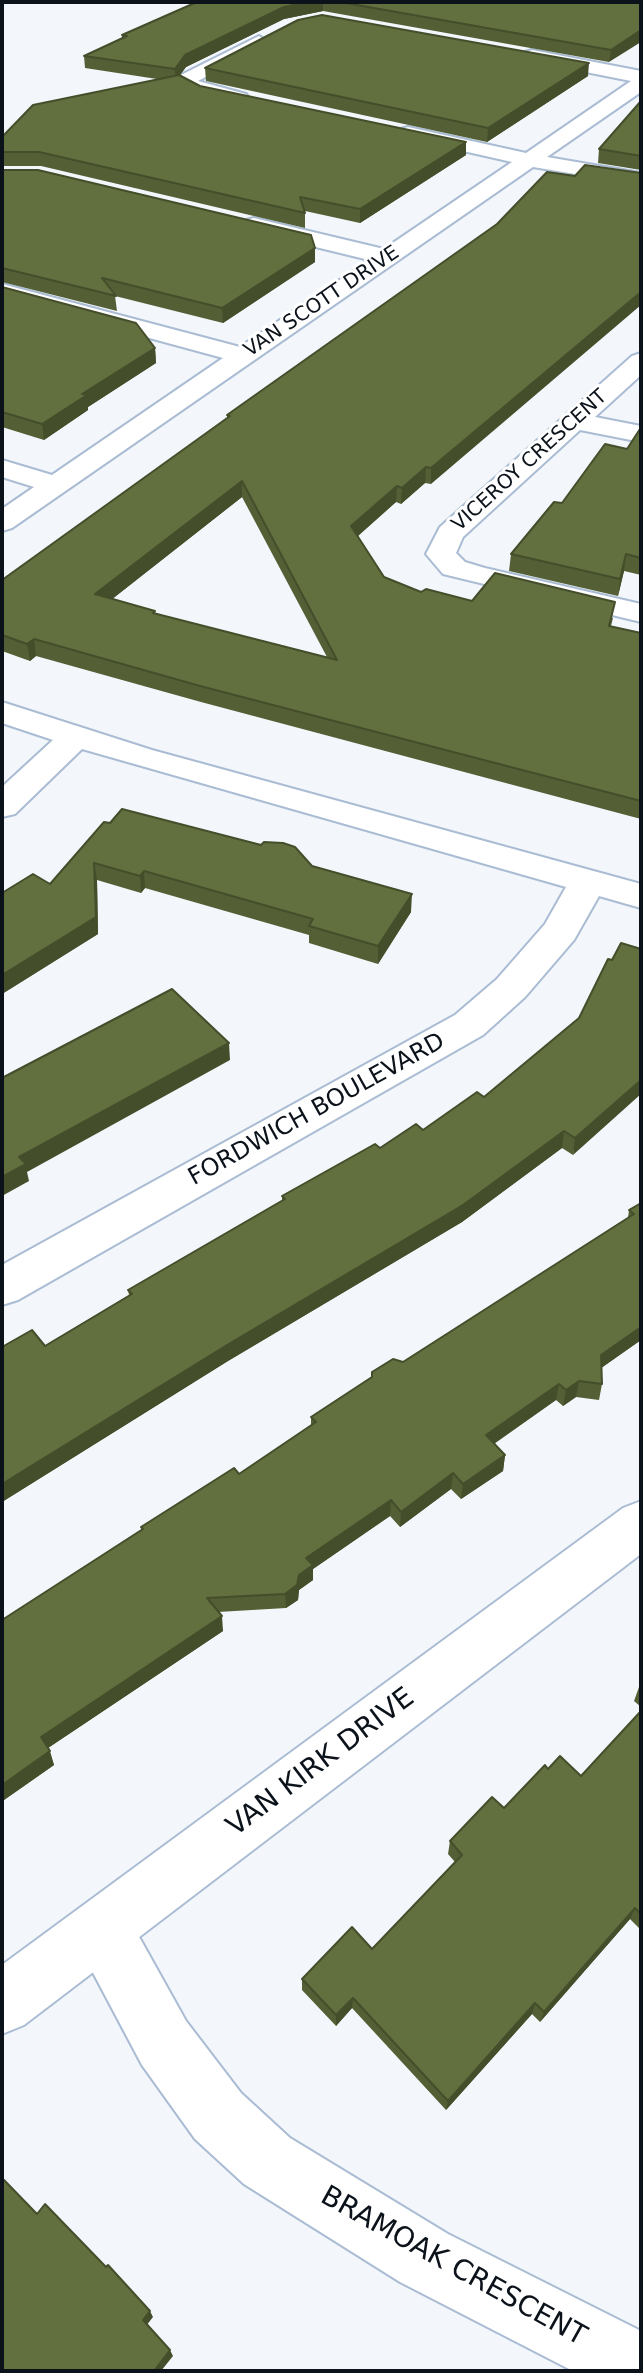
<!DOCTYPE html>
<html>
<head>
<meta charset="utf-8">
<style>
  body { margin:0 }
  #map { position:relative; width:643px; height:2373px; overflow:hidden; background:#f3f7fc; font-family:"DejaVu Sans",sans-serif }
  canvas { display:block }
  .frame { position:absolute; inset:0; border:4px solid #0b121a; pointer-events:none }
</style>
</head>
<body>
<div id="map">
<canvas width="643" height="2373"></canvas>
<div class="frame"></div>
</div>
<script>
const g = document.querySelector('canvas').getContext('2d');
g.lineJoin = 'round';
const toPath = rows => new Path2D(rows.map(r => 'M' + r).join(''));
function stroke(path, color, width, dash) { g.strokeStyle = color; g.lineWidth = width; g.lineCap = dash ? 'butt' : 'round'; g.setLineDash(dash || []); g.stroke(path); }
function fillPath(path, color) { g.fillStyle = color; g.fill(path, 'evenodd'); }
function write(font, color, halo, rows, align = 'center') {
  g.font = font + ' "DejaVu Sans",sans-serif'; g.lineWidth = 6; g.setLineDash([]); g.textBaseline = 'middle'; g.strokeStyle = halo; g.fillStyle = color; for (const [text, x, y, turn = 0] of rows) {
    g.save(); g.translate(x, y); g.rotate((+turn || 0) * Math.PI / 180); g.textAlign = isNaN(turn) ? turn : align; if (halo) g.strokeText(text, 0, 0); g.fillText(text, 0, 0); g.restore();
  }
}
const street = toPath([
  [259,36,268,42,265,46,198,81,246,94,249,98,246,102,239,104,191,93,181,87,178,79,181,75,259,36],
  [532,50,641,71,641,92,547,157,641,173,641,185,533,167,12,528,2,531,2,509,34,487,2,477,2,460,52,475,223,358,2,298,2,284,240,347,369,260,246,230,243,225,246,220,254,218,384,249,512,162,401,137,398,133,401,129,408,127,526,153,631,81,525,60,523,56,525,52,532,50],
  [641,353,641,375,595,417,641,426,641,442,580,430,463,537,456,553,465,562,485,568,641,604,641,622,443,574,426,554,440,527,632,356,641,353],
  [2,702,152,750,641,884,641,908,599,896,574,940,525,997,483,1035,18,1300,2,1305,2,1265,455,1015,497,979,545,924,566,887,82,749,15,814,2,817,2,787,53,740,2,723,2,702],
  [102,1899,123,1908,186,2021,241,2093,290,2138,448,2234,641,2331,641,2371,573,2371,400,2282,244,2184,195,2139,142,2065,81,1950,72,1929,81,1908,102,1899]
]);
const secondary = toPath([
  [641,1501,641,1554,24,2025,2,2034,2,1965,623,1508,641,1501]
]);
stroke(street, '#aabcd3', 4);
stroke(secondary, '#aabcd3', 4);
fillPath(street, '#fff');
fillPath(secondary, '#fff');
fillPath(toPath([
  [197,2,641,2,609,62,323,11,284,19,186,67,180,75,200,86,466,142,466,155,360,223,305,211,305,228,41,166,2,166,2,137,157,79,85,68,84,56,122,38,122,35],
  [205,68,588,76,487,142,206,81],
  [641,101,641,170,598,163,599,149],
  [2,170,315,262,223,323,115,296,117,311,2,282],
  [497,224,431,484,425,483,401,504,396,502,358,536,384,577,421,592,472,601,613,618,611,626,641,633,641,819,201,702,36,656,30,661,2,651,2,580,227,418,227,415],
  [242,497,327,657,155,614,155,611,112,599],
  [2,287,155,348,156,363,88,407,88,410,44,440,2,427],
  [641,429,641,575,624,571,618,596,509,571,511,554,562,503,627,449],
  [104,822,312,866,411,912,378,964,309,943,309,935,145,888,141,893,97,880,98,934,2,994,2,893,50,884],
  [608,959,573,1155,562,1148,462,1222,228,1361,2,1502,2,1347,45,1346,129,1295,128,1290,282,1201,282,1196,380,1148,423,1130,484,1097,579,1018],
  [641,1203,641,1340,601,1368,602,1384,599,1400,576,1397,563,1406,556,1400,494,1444,505,1455,503,1471,461,1499,451,1489,400,1527,390,1516,313,1569,313,1580,299,1590,298,1600,286,1608,218,1612,223,1631,48,1748,54,1765,4,1800,2,1798,2,1620,142,1530,141,1527,239,1474,311,1426,311,1417,403,1362,628,1218,629,1210],
  [641,1685,641,1707,634,1701,639,1687],
  [641,1711,641,1930,630,1919,540,2022,532,2014,446,2110,352,2008,336,2026,302,1990,302,1979,372,1949,455,1862,448,1854,450,1841,504,1808,548,1769,581,1776]
]), '#545f35');
fillPath(toPath([
  [308,2,323,2,323,11,284,19,186,67,175,82,175,69,185,55,284,7],
  [641,30,641,42,609,62,611,50],
  [589,63,588,76,487,142,488,128],
  [466,142,466,155,360,223,360,209],
  [315,248,315,262,223,323,222,308],
  [641,292,641,305,431,484,431,468],
  [155,348,156,363,88,407,88,410,44,440,42,424,82,394],
  [426,467,425,483,401,504,402,488],
  [242,481,242,497,97,611,95,594],
  [397,486,396,502,351,542,351,526],
  [626,554,624,571,618,596,620,579],
  [34,639,36,656,30,661,27,644],
  [94,863,97,880,98,934,2,994,2,975],
  [144,871,145,888,141,893,140,876],
  [412,894,411,912,378,964,378,946],
  [229,1043,230,1060,27,1172,29,1181,2,1196,2,1177,19,1157],
  [641,1080,641,1094,573,1155,575,1138],
  [564,1131,562,1148,462,1222,228,1361,2,1502,2,1484],
  [641,1327,641,1340,597,1371,601,1355],
  [579,1381,576,1397,563,1406,566,1390],
  [559,1384,556,1400,483,1451,486,1435],
  [505,1455,503,1471,461,1499,463,1484],
  [453,1473,451,1489,400,1527,401,1512],
  [391,1500,390,1516,313,1569,313,1580,299,1590,298,1600,286,1608,285,1594,299,1575,306,1558],
  [222,1616,223,1631,45,1750,41,1737],
  [50,1751,54,1765,4,1800,2,1795,2,1785],
  [635,1908,630,1919,540,2022,544,2012],
  [353,1998,352,2008,336,2026,336,2015],
  [535,2003,532,2014,446,2110,448,2101],
  [150,2311,153,2317,146,2326,143,2320],
  [170,2350,173,2356,161,2371,154,2371]
]), '#454e2b');
const building = toPath([
  [197,2,308,2,284,7,185,55,175,69,84,56,127,36,122,35,197,2],
  [340,2,641,2,641,30,611,50,340,2],
  [322,15,589,63,488,128,205,68,298,20,322,15],
  [179,75,200,86,466,142,360,209,300,197,305,213,39,152,2,152,2,137,33,105,179,75],
  [641,101,641,156,599,149,641,101],
  [585,165,641,173,641,292,431,468,426,467,402,488,397,486,351,526,384,577,421,592,426,589,472,601,495,573,615,602,609,626,641,633,641,801,200,686,34,639,27,644,2,635,2,580,230,416,227,415,497,224,547,172,575,176,585,165],
  [242,481,337,660,153,613,155,611,95,594,242,481],
  [2,170,38,170,311,235,315,248,222,308,102,278,116,296,2,268,2,170],
  [2,287,136,323,155,348,82,394,87,395,42,424,2,412,2,287],
  [640,429,641,558,626,554,620,579,511,554,554,502,562,503,605,444,627,449,640,429],
  [122,809,261,845,264,842,283,843,295,847,312,866,412,894,378,946,309,926,313,919,144,871,140,876,94,863,96,917,2,975,2,893,33,874,50,884,104,822,110,823,122,809],
  [621,943,641,949,641,1080,575,1138,564,1131,463,1205,227,1345,2,1484,2,1347,32,1330,45,1346,132,1294,128,1290,285,1199,282,1196,375,1144,380,1148,416,1124,423,1130,477,1092,484,1097,579,1018,608,959,612,960,621,943],
  [172,989,229,1043,19,1157,26,1164,2,1177,2,1078,172,989],
  [641,1203,641,1327,601,1355,602,1384,579,1381,566,1390,559,1384,486,1435,505,1455,463,1484,453,1473,401,1512,391,1500,306,1558,313,1565,299,1575,297,1585,285,1594,207,1598,222,1616,41,1737,50,1751,2,1785,2,1620,143,1529,141,1527,234,1468,239,1474,316,1422,311,1417,372,1377,372,1372,393,1359,403,1362,634,1214,629,1210,641,1203],
  [641,1711,641,1914,635,1908,544,2012,535,2003,448,2101,353,1998,336,2015,302,1979,352,1927,372,1949,462,1855,450,1841,492,1797,504,1808,545,1765,548,1769,560,1756,581,1776,641,1711],
  [4,2180,37,2214,45,2204,106,2267,108,2265,150,2311,143,2320,170,2350,154,2371,2,2371,2,2182,4,2180]
]);
fillPath(building, '#626f3e');
stroke(building, '#454e2b', 2);
write('20px', '#0b121a', '#fff', [
  ["VAN SCOTT DRIVE",322,302,-34],
  ["VICEROY CRESCENT",530,461,-42]
]);
write('24px', '#0b121a', '#fff', [
  ["FORDWICH BOULEVARD",317,1110,-29]
]);
write('28px', '#0b121a', '#fff', [
  ["VAN KIRK DRIVE",321,1763,-37],
  ["BRAMOAK CRESCENT",453,2267,29]
]);
</script>
</body>
</html>
